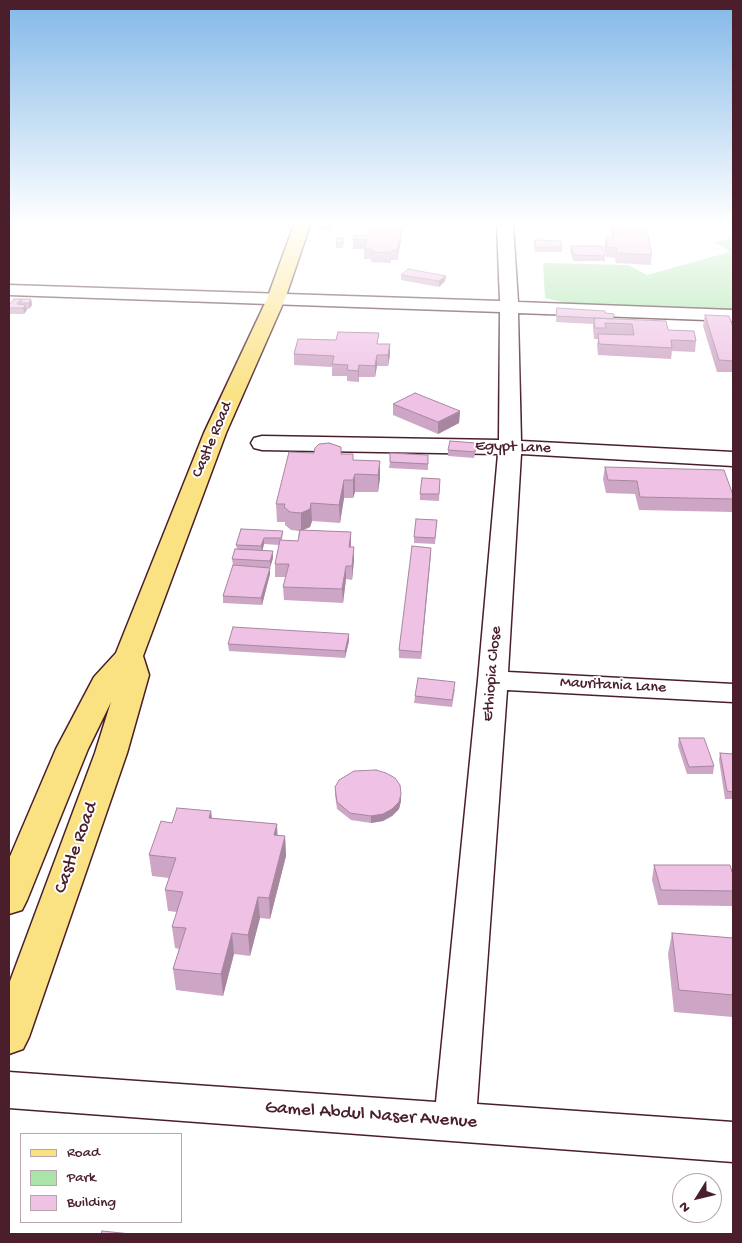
<!DOCTYPE html>
<html>
<head>
<meta charset="utf-8">
<style>
  body { margin:0 }
  #map { position:relative; width:742px; height:1243px; overflow:hidden; background:#fff; font-family:"Gochi Hand",sans-serif }
  canvas { display:block }
  .frame { position:absolute; inset:0; border:10px solid #4a1f2b; pointer-events:none }
  .legend { position:absolute; left:20px; top:1133px; width:162px; height:90px; box-sizing:border-box; background:#fff; border:1px solid #b7a5aa; margin:0; padding:6px 9px; list-style:none; font-size:15px; color:#4a1f2b }
  .legend li { display:flex; align-items:center; gap:10px; height:25px }
  .legend b { width:25px; border:1px solid #b7a5aa }
  .north { position:absolute; left:672px; top:1173px; width:50px; height:50px; box-sizing:border-box; background:#fff; border:1px solid #b7a5aa; border-radius:50%; rotate:234deg; font-size:14px; font-weight:700; line-height:20px; text-align:center; color:#4a1f2b }
  .north::after { content:''; display:block; margin:auto; width:18px; height:22px; background:#4a1f2b; clip-path:polygon(50% 0,100% 100%,50% 72%,0 100%) }
</style>
</head>
<body>
<div id="map">
<canvas width="742" height="1243"></canvas>
<div class="frame"></div>
<ul class="legend">
<li><b style="height:6px;background:#fae181"></b>Road</li>
<li><b style="height:14px;background:#aae4a9"></b>Park</li>
<li><b style="height:14px;background:#efc1e5"></b>Building</li>
</ul>
<div class="north">N</div>
</div>
<script>
const g = document.querySelector('canvas').getContext('2d');
g.lineJoin = 'round';
function fillPath(path, color) { g.fillStyle = color; g.fill(path, 'evenodd'); }
const toPath = rows => new Path2D(rows.map(r => 'M' + r).join(''));
function stroke(path, color, width, dash) { g.strokeStyle = color; g.lineWidth = width; g.lineCap = dash ? 'butt' : 'round'; g.setLineDash(dash || []); g.stroke(path); }
function write(font, color, halo, rows, align = 'center') {
  g.font = font + ' "Gochi Hand",sans-serif'; g.lineWidth = 4; g.setLineDash([]); g.textBaseline = 'middle'; g.strokeStyle = halo; g.fillStyle = color; for (const [text, x, y, turn = 0] of rows) {
    g.save(); g.translate(x, y); g.rotate((+turn || 0) * Math.PI / 180); g.textAlign = isNaN(turn) ? turn : align; if (halo) g.strokeText(text, 0, 0); g.fillText(text, 0, 0); g.restore();
  }
}
fillPath(toPath([
  [733,238,733,310,570,304,545,298,543,263,628,265,647,275,730,252,714,242]
]), '#aae4a9');
const minor = toPath([
  [497,225,513,225,518,302,733,310,733,321,518,313,521,441,733,452,733,466,521,454,508,672,733,684,733,702,507,690,477,1104,733,1122,733,1162,9,1108,9,1072,436,1102,478,680,498,454,262,450,254,448,251,443,254,438,262,436,499,440,500,312,9,295,9,285,500,301,497,225]
]);
const major = toPath([
  [294,225,310,225,285,299,226,433,143,656,149,675,127,753,29,1037,23,1049,9,1054,9,984,95,753,111,702,88,749,27,900,22,910,9,914,9,859,56,749,94,677,116,653,204,433,267,299,294,225]
]);
stroke(minor, '#4a1f2b', 3);
stroke(major, '#4a1f2b', 3);
fillPath(minor, '#fff');
fillPath(major, '#fae181');
fillPath(toPath([
  [319,225,333,225,331,230,319,229],
  [612,225,646,225,652,255,651,265,616,263,615,258,606,257,604,246,606,237,612,237,611,232],
  [344,238,343,248,336,248,336,243],
  [353,239,401,240,397,260,391,260,391,263,371,262,371,259,364,259,364,249,353,249],
  [535,240,562,247,562,252,535,252,534,245],
  [571,246,605,256,605,261,573,261,570,251],
  [401,275,446,276,445,281,439,287,401,280],
  [21,299,21,300,31,299,32,305,29,309,26,309,27,310,24,314,9,314,9,304],
  [557,308,605,313,613,319,668,330,696,341,695,352,672,351,671,359,598,355,597,345,598,339,594,339,593,329,593,324,556,322],
  [705,315,733,327,733,372,717,372,703,326],
  [379,344,390,344,390,355,388,366,377,366,375,377,359,377,359,382,347,381,347,376,332,376,332,367,294,365,294,354],
  [393,404,460,411,459,423,438,434,393,415],
  [476,449,474,458,448,456,448,450],
  [341,454,353,454,353,460,380,461,380,478,378,492,355,492,353,498,344,498,340,523,312,521,310,527,303,530,351,532,351,547,354,560,352,580,346,579,343,603,284,600,283,587,286,577,275,577,275,564,279,545,264,544,262,550,273,558,270,568,270,574,262,605,223,603,223,596,233,565,232,559,237,549,236,545,283,531,282,540,298,541,299,531,291,530,285,525,285,522,277,522,276,504],
  [428,455,428,470,389,468,390,462],
  [605,467,733,495,733,507,732,512,639,510,635,494,606,493,603,479],
  [440,479,439,501,420,500,420,494],
  [437,520,435,544,414,543,414,537],
  [431,548,421,659,399,658,399,650],
  [349,641,345,658,229,651,228,644],
  [455,689,452,707,414,703,415,696],
  [679,738,714,766,713,774,687,774,678,746],
  [720,753,733,754,733,799,725,799,719,760],
  [335,787,401,794,401,801,399,809,392,816,383,821,371,823,351,820,337,809,335,795],
  [211,811,212,818,277,824,277,835,285,836,286,856,270,919,260,918,250,956,234,954,223,996,176,990,173,969,179,949,175,948,172,927,177,912,168,911,165,890,169,878,152,876,149,855,172,823],
  [654,865,733,875,733,906,658,905,652,880],
  [672,933,733,938,733,1017,674,1012,668,954]
]), '#cea6c5');
fillPath(toPath([
  [402,230,401,240,397,260,397,250],
  [446,276,445,281,439,287,439,281],
  [31,299,32,305,29,309,29,303],
  [26,305,27,310,24,314,23,308],
  [390,344,390,355,388,366,388,355],
  [377,355,377,366,375,377,375,366],
  [359,365,359,382,358,371],
  [460,411,459,423,438,434,438,422],
  [380,461,380,478,378,492,378,475],
  [355,474,355,492,353,498,353,480],
  [344,480,344,498,340,523,339,505],
  [311,503,312,521,310,527,301,531,301,513],
  [351,532,351,545,349,560,349,547],
  [264,538,264,544,262,553,261,546],
  [354,547,354,560,352,580,352,566],
  [431,548,431,554,421,659,421,652],
  [273,551,273,558,270,568,270,561],
  [346,566,346,579,343,603,342,589],
  [270,568,270,574,262,605,261,598],
  [349,634,349,641,345,658,345,651],
  [401,794,401,801,399,809,392,816,383,821,371,823,371,816],
  [211,811,213,832,209,818],
  [277,824,278,845,274,835],
  [285,836,286,856,270,919,269,898],
  [258,897,260,918,250,956,248,935],
  [232,933,234,954,223,996,221,974]
]), '#a787a0');
const building = toPath([
  [613,225,646,225,652,255,617,253,616,248,607,247,606,237,614,237,613,225],
  [370,229,402,230,397,250,392,250,391,253,371,252,372,249,364,249,367,240,353,239,354,235,368,236,370,229],
  [337,238,344,238,343,243,336,243,337,238],
  [535,240,561,241,562,247,536,247,535,240],
  [571,246,602,246,605,256,574,255,571,246],
  [408,269,446,276,439,281,401,275,408,269],
  [14,299,21,299,17,304,26,305,23,308,9,308,9,304,10,304,14,299],
  [22,299,31,299,29,303,20,303,22,299],
  [557,308,605,311,605,313,614,314,613,319,556,316,557,308],
  [705,315,729,316,733,327,733,361,719,360,705,315],
  [594,318,666,321,668,330,694,331,696,341,671,340,672,348,599,344,598,334,634,335,632,324,605,323,606,328,595,328,594,318],
  [338,332,379,333,377,344,390,344,388,355,377,355,375,366,359,365,358,371,347,370,348,365,332,364,334,356,294,354,298,339,336,340,338,332],
  [415,393,460,411,438,422,393,404,415,393],
  [450,441,476,443,475,452,448,450,450,441],
  [329,443,341,447,341,454,353,454,353,460,380,461,378,475,355,474,353,480,344,480,339,505,311,503,310,509,301,513,290,512,284,507,285,504,276,504,289,452,314,453,315,448,319,444,329,443],
  [390,453,428,455,428,464,390,462,390,453],
  [605,467,724,470,733,495,733,499,640,497,637,481,608,480,605,467],
  [422,478,440,479,439,494,420,494,422,478],
  [416,519,437,520,435,538,414,537,416,519],
  [241,529,283,531,281,538,264,538,261,546,236,545,241,529],
  [300,530,351,532,349,547,354,547,352,566,346,566,342,589,283,587,289,564,275,564,280,540,298,541,300,530],
  [412,546,431,548,421,652,399,650,412,546],
  [235,549,273,551,270,561,232,559,235,549],
  [233,565,270,568,261,598,223,596,233,565],
  [233,627,349,634,345,651,228,644,233,627],
  [418,678,455,682,452,700,415,696,418,678],
  [679,738,704,738,714,766,689,767,679,738],
  [720,753,733,754,733,792,727,791,720,753],
  [376,770,386,773,395,778,400,785,401,794,399,802,392,809,383,814,371,816,350,813,337,802,335,787,339,780,354,771,376,770],
  [177,808,211,811,209,818,277,824,274,835,285,836,269,898,258,897,248,935,232,933,221,974,173,969,186,928,172,927,183,892,165,890,176,858,149,855,161,821,172,823,177,808],
  [654,865,730,865,733,875,733,891,661,890,654,865],
  [672,933,733,938,733,995,679,990,672,933],
  [102,1231,131,1234,101,1234,102,1231]
]);
fillPath(building, '#efc1e5');
stroke(building, '#a787a0', 1);
const sky = g.createLinearGradient(0, 0, 0, 399);
sky.addColorStop(0, '#82b8e8');
sky.addColorStop(0.56, '#fff');
sky.addColorStop(1, '#ffffff00');
g.fillStyle = sky;
g.fillRect(0, 0, 742, 399);
write('16px', '#4a1f2b', '#fff', [
  ["Castle Road",213,440,-67],
  ["Egypt Lane",513,448,2],
  ["Ethiopia Close",493,674,-85],
  ["Mauritania Lane",613,686,3]
]);
write('19px', '#4a1f2b', '#fff', [
  ["Castle Road",77,848,-70],
  ["Gamel Abdul Naser Avenue",371,1116,4]
]);
</script>
</body>
</html>
